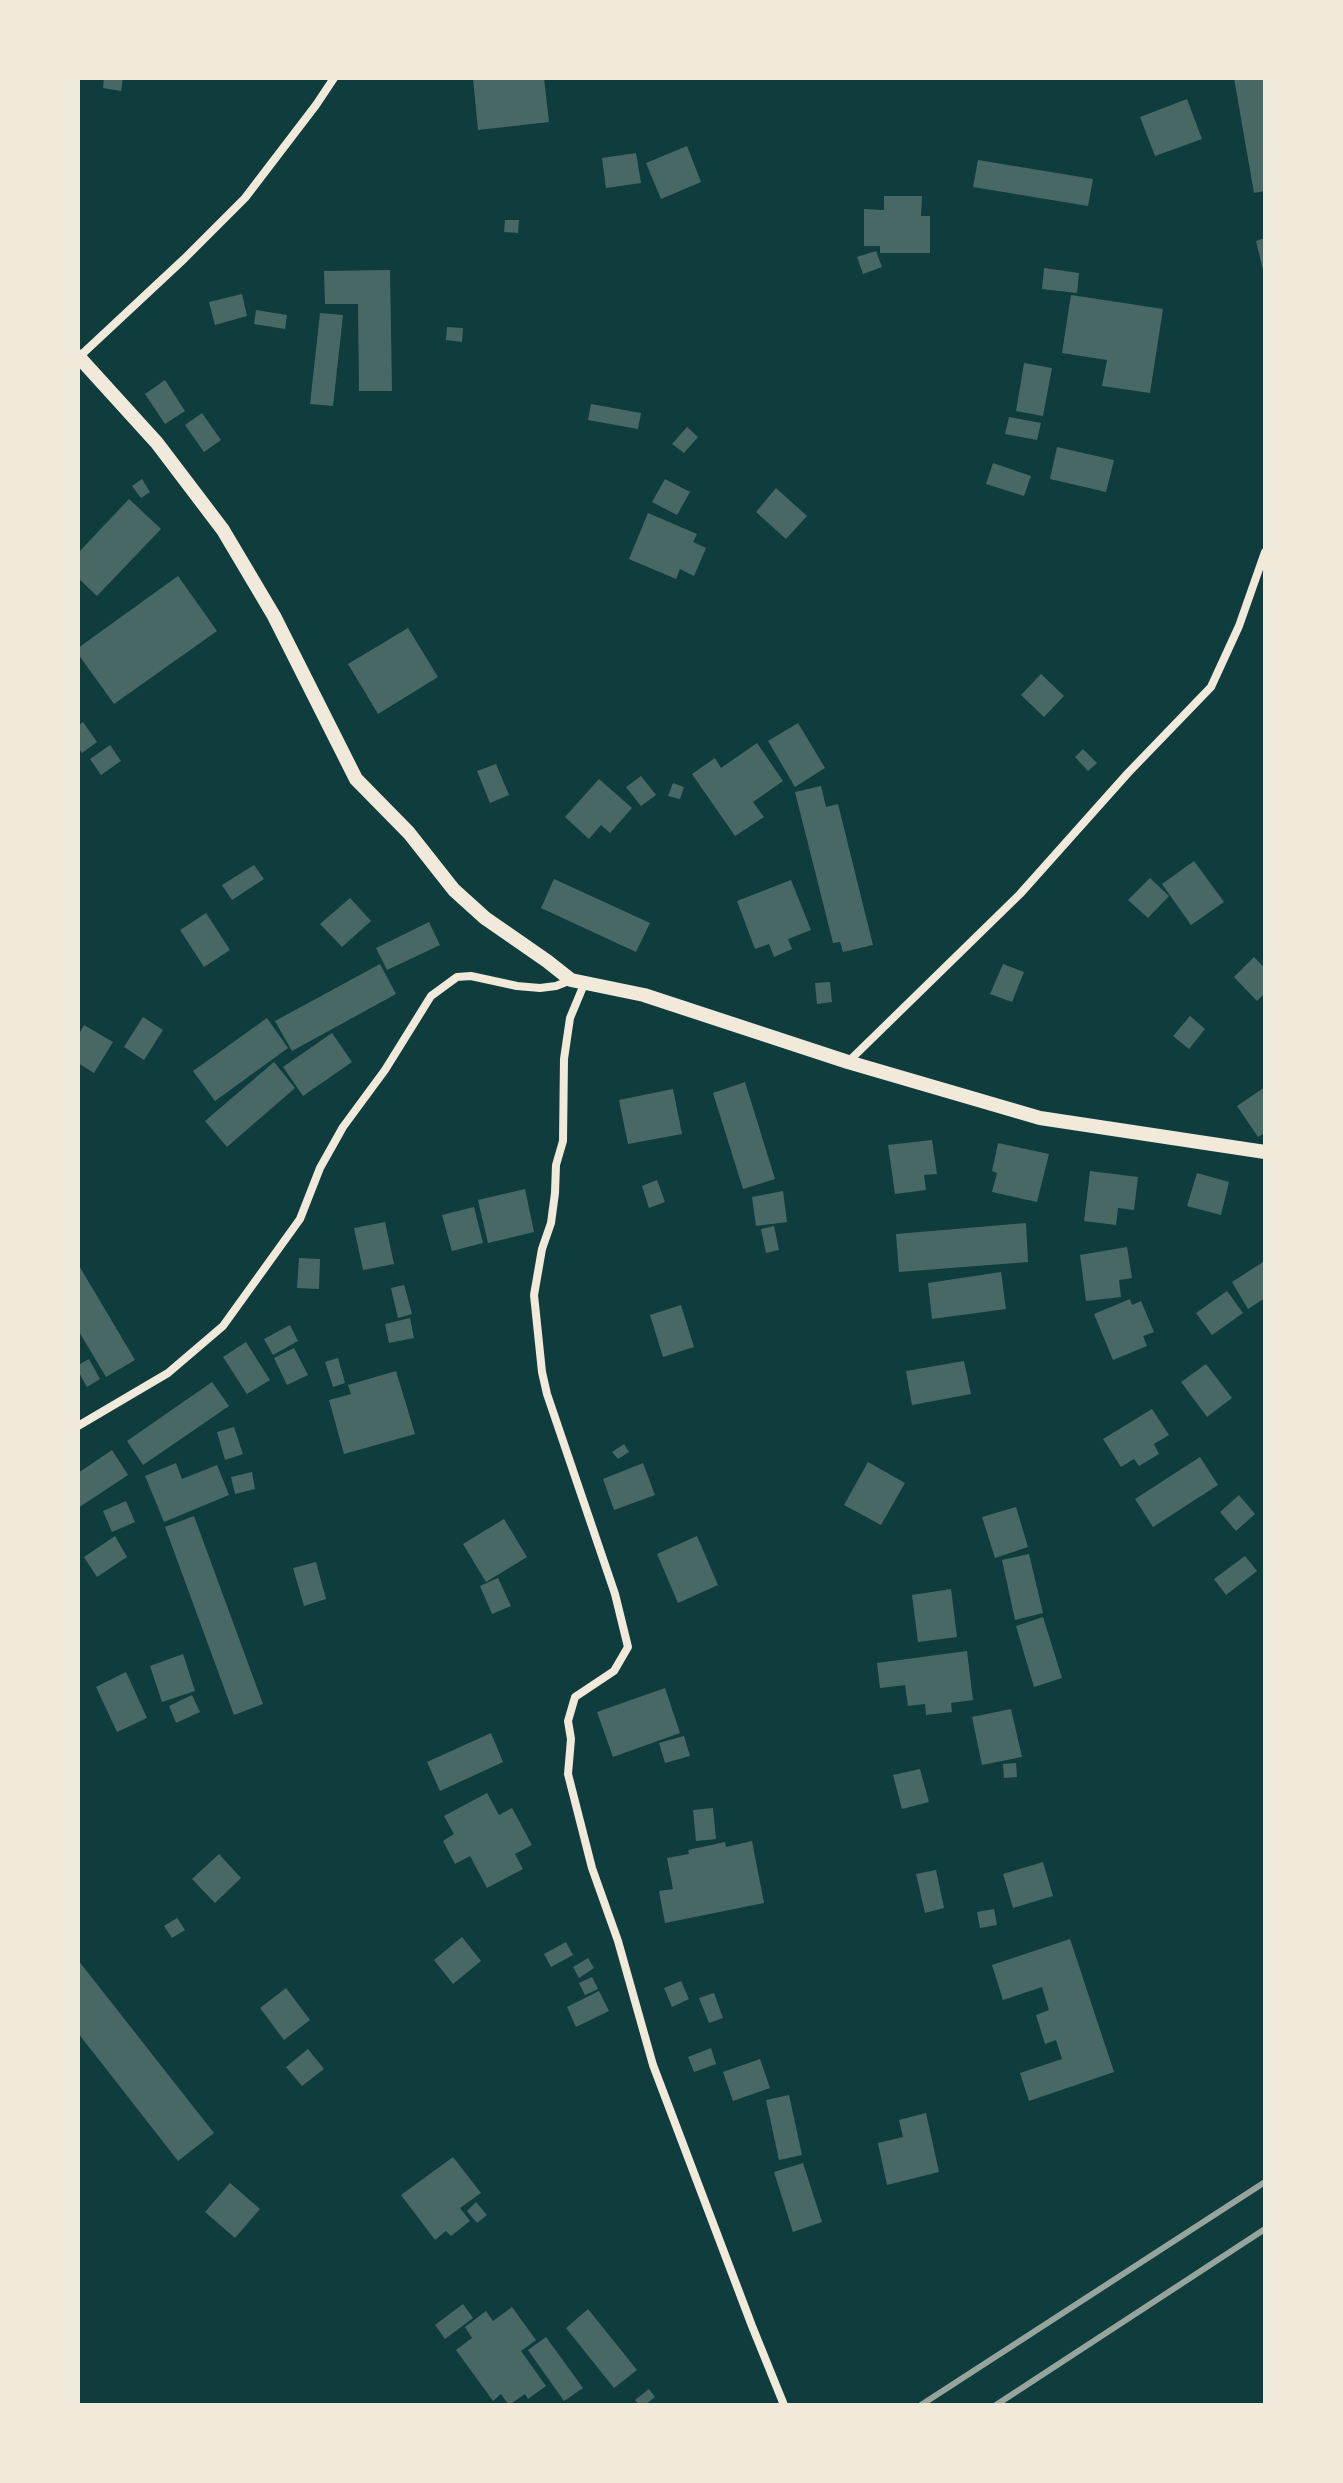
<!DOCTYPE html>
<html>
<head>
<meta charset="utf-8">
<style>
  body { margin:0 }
  #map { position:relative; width:1343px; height:2483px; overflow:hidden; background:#0f3d3e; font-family:"Times New Roman",serif }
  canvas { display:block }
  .frame { position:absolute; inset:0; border:80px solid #f1e9da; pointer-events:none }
</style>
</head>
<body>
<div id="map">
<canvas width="1343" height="2483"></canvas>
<div class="frame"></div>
</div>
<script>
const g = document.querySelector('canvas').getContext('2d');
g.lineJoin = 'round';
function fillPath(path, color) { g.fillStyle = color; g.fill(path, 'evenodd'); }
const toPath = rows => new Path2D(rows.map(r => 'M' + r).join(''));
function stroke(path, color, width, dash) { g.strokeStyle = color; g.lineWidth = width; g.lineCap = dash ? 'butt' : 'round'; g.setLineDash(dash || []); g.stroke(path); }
fillPath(toPath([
  [104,78,123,78,121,91,103,88],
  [473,78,544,78,549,122,478,130],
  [1234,78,1265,78,1265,191,1254,193],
  [1187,99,1202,139,1155,156,1140,117],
  [687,146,701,182,661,199,646,163],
  [636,153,641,183,606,188,602,158],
  [978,160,1093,179,1088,206,973,187],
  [884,196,922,196,921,216,930,216,930,253,880,253,880,246,864,246,864,209,884,210],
  [505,220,519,220,518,233,504,232],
  [1265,238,1265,273,1264,274,1256,241],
  [876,251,882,267,863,274,857,257],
  [1044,268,1079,273,1077,293,1042,289],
  [390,270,392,391,359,391,358,304,325,304,324,271],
  [242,294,247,316,215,325,209,302],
  [1071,295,1163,309,1150,393,1102,386,1107,360,1062,353],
  [256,310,287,315,285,329,254,324],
  [320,313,343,315,333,406,310,404],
  [447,327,463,328,462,342,446,340],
  [1024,363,1052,368,1043,416,1016,411],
  [165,380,185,411,165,424,145,394],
  [591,404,641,413,638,429,588,420],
  [202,413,221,440,204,452,185,425],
  [1009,417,1041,423,1037,440,1005,434],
  [687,427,698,437,684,453,672,444],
  [1057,447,1114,460,1106,492,1050,479],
  [993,463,1031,476,1024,496,986,484],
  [142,479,150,492,141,498,132,486],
  [665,479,690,492,677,515,652,502],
  [776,488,807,516,786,539,756,512],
  [129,499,161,529,97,596,78,578,78,553],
  [648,513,697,534,693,542,706,548,694,576,680,569,676,579,629,559],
  [178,576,217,631,114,704,78,654,78,648],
  [408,628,438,677,378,714,348,664],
  [1041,674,1064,696,1044,717,1021,695],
  [83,722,97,742,82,753,78,747,78,726],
  [798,723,825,768,795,787,768,741],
  [757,743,783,781,753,802,764,817,735,836,692,774,715,758,721,768],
  [110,745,121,761,101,775,90,759],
  [1083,749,1097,763,1088,771,1075,757],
  [496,764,509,795,490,803,477,771],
  [641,776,656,795,641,806,626,787],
  [599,779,632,808,610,833,601,825,589,839,565,817],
  [673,783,684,787,680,799,668,796],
  [821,786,826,807,838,804,873,945,843,952,840,942,833,943,795,792],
  [1194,861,1224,902,1191,925,1162,884],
  [254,865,264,879,232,900,222,885],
  [1150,878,1169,896,1148,918,1128,900],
  [554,879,650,923,636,952,541,908],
  [791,880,811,930,788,939,792,949,774,957,769,944,755,949,737,901],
  [350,898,371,921,342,947,320,924],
  [206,913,230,950,204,967,180,930],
  [429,922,440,945,387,970,376,948],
  [1254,957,1265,968,1265,993,1257,1001,1234,977],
  [380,964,396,994,292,1051,275,1021],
  [1003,964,1024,972,1012,1002,990,994],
  [830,982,832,1002,817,1004,815,983],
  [1190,1016,1205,1029,1189,1049,1173,1036],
  [143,1017,163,1030,144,1060,124,1047],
  [267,1018,288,1048,215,1101,193,1071],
  [84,1025,113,1042,94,1073,78,1063,78,1036],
  [332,1033,352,1062,303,1096,283,1067],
  [274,1062,295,1088,227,1147,205,1121],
  [745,1082,775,1179,743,1189,713,1093],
  [1265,1087,1265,1133,1258,1137,1237,1106],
  [673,1089,682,1134,628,1144,619,1100],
  [932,1140,937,1174,924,1175,926,1190,895,1194,888,1145],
  [998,1143,1049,1154,1037,1202,992,1192,997,1173,992,1171],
  [1090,1171,1138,1177,1134,1210,1118,1208,1116,1225,1084,1221],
  [1197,1173,1229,1182,1221,1215,1187,1206],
  [657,1180,665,1202,649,1208,642,1186],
  [525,1189,534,1232,488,1243,478,1200],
  [783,1191,787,1222,756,1226,752,1197],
  [474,1207,483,1243,452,1251,442,1215],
  [385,1222,394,1264,363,1270,354,1228],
  [1026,1223,1028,1262,899,1272,896,1234],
  [774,1226,779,1250,766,1253,761,1229],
  [1127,1247,1132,1278,1119,1280,1121,1297,1086,1301,1080,1255],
  [299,1258,320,1259,319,1289,297,1288],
  [1263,1262,1265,1265,1265,1298,1248,1309,1232,1282],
  [78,1264,135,1360,106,1377,78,1330],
  [1001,1272,1006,1309,932,1319,928,1283],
  [404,1285,412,1314,398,1318,391,1288],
  [1227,1291,1243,1313,1212,1335,1196,1313],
  [1130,1299,1132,1305,1141,1301,1154,1332,1143,1336,1147,1346,1113,1360,1094,1314],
  [681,1305,694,1347,663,1357,650,1315],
  [410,1318,414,1338,389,1343,385,1324],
  [290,1325,298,1341,273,1355,264,1339],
  [246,1342,270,1380,247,1394,223,1357],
  [294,1348,308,1375,287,1385,274,1358],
  [338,1358,345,1383,333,1387,325,1362],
  [89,1359,100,1379,87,1387,78,1371,78,1365],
  [964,1361,971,1394,912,1405,906,1371],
  [1206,1364,1232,1398,1207,1417,1181,1382],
  [396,1371,415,1434,344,1454,329,1400,351,1394,348,1385],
  [212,1382,229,1406,143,1465,127,1441],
  [1152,1409,1169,1435,1154,1444,1159,1454,1139,1466,1134,1459,1121,1467,1103,1439],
  [234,1427,243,1454,225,1460,217,1432],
  [624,1444,629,1452,618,1459,612,1452],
  [112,1450,128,1475,78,1508,78,1473],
  [1200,1457,1218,1485,1153,1527,1135,1499],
  [868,1462,905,1483,881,1525,844,1505],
  [176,1463,182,1479,217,1465,229,1495,164,1522,145,1476],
  [643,1463,655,1495,614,1510,603,1479],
  [252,1472,255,1489,235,1494,231,1477],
  [1239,1495,1255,1514,1236,1531,1220,1512],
  [126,1501,135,1522,112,1532,103,1511],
  [1016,1507,1028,1547,995,1558,982,1517],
  [194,1516,263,1704,234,1715,165,1527],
  [504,1519,527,1557,486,1582,463,1544],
  [115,1536,127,1557,97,1577,84,1557],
  [697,1536,718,1585,678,1603,657,1554],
  [1029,1554,1043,1613,1015,1620,1002,1560],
  [1245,1556,1257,1571,1226,1595,1214,1579],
  [316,1562,326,1599,304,1606,293,1568],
  [498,1578,511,1606,492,1614,480,1586],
  [951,1589,957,1637,918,1642,912,1595],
  [1043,1617,1062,1678,1034,1687,1016,1626],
  [967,1651,973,1700,951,1703,952,1712,926,1715,925,1704,908,1706,905,1685,880,1688,877,1663],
  [183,1654,195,1691,162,1702,150,1666],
  [126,1672,147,1718,117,1732,96,1687],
  [665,1688,680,1733,613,1757,597,1712],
  [192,1695,200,1712,176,1723,169,1706],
  [1011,1709,1022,1757,982,1765,972,1717],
  [491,1733,503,1762,440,1791,427,1762],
  [684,1736,690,1756,665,1763,659,1743],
  [1016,1763,1017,1777,1004,1778,1003,1764],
  [920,1769,929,1802,902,1809,893,1775],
  [487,1793,499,1815,512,1808,532,1845,515,1854,523,1869,487,1888,470,1856,455,1864,443,1841,454,1834,444,1816],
  [713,1808,716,1839,696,1841,693,1810],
  [752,1841,764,1903,665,1923,659,1891,673,1889,667,1858,689,1854,688,1850,725,1842,726,1847],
  [219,1854,241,1878,215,1903,192,1879],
  [1043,1862,1053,1896,1013,1908,1003,1874],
  [936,1870,944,1908,925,1913,916,1874],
  [994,1909,997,1925,980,1928,977,1912],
  [177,1918,185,1930,172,1938,164,1926],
  [462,1937,481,1961,453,1984,434,1960],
  [1070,1939,1114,2072,1029,2101,1020,2073,1062,2059,1056,2040,1045,2044,1036,2015,1049,2010,1042,1987,1003,2000,992,1965],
  [566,1942,573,1955,551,1967,544,1954],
  [588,1958,594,1968,579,1978,573,1967],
  [78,1960,214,2133,178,2161,78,2033],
  [592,1977,598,1989,585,1995,579,1983],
  [681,1981,689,1999,672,2007,664,1988],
  [286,1988,310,2020,284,2040,260,2008],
  [599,1991,609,2011,576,2027,567,2007],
  [714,1993,723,2018,709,2023,699,1998],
  [711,2048,716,2064,694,2072,688,2057],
  [308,2049,324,2069,302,2086,286,2067],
  [760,2059,770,2088,733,2101,723,2072],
  [789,2095,802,2155,779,2160,766,2100],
  [926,2113,939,2172,887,2185,878,2143,903,2137,899,2120],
  [453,2157,481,2193,460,2208,470,2221,451,2236,446,2231,435,2240,401,2195],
  [803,2163,822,2222,793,2232,774,2172],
  [230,2183,260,2209,235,2238,205,2212],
  [476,2202,487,2215,477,2223,467,2211],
  [463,2304,473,2318,445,2339,435,2325],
  [512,2307,536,2340,521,2351,546,2386,528,2399,525,2394,509,2405,501,2394,493,2401,456,2350,472,2338,465,2327,486,2311,493,2321],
  [588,2309,637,2370,614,2388,566,2328],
  [546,2337,583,2388,564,2401,528,2350],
  [649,2389,655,2397,645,2405,639,2405,635,2400]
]), '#486865');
stroke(toPath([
  [79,357,184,259,245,198,316,105,334,78],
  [585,982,570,1018,564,1059,563,1141,556,1165,555,1193,551,1223,542,1249,534,1295,542,1372,547,1394,615,1594,628,1647,614,1671,575,1697,568,1721,571,1739,568,1774,592,1868,618,1941,653,2065,752,2326,784,2405],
  [848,1062,1020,894,1128,773,1211,687,1239,626,1265,552],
  [78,1426,168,1373,223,1326,300,1219,320,1168,343,1127,385,1070,431,996,457,977,471,976,517,986,540,988,556,986,571,980]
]), '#f1e9da', 8);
stroke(toPath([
  [78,356,157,443,223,530,274,616,356,779,409,833,454,890,485,918,547,961,571,980,644,995,848,1062,1040,1118,1265,1152]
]), '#f1e9da', 14);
stroke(toPath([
  [921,2405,1265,2182],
  [996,2405,1265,2229]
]), '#97a49c', 6);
</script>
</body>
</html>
